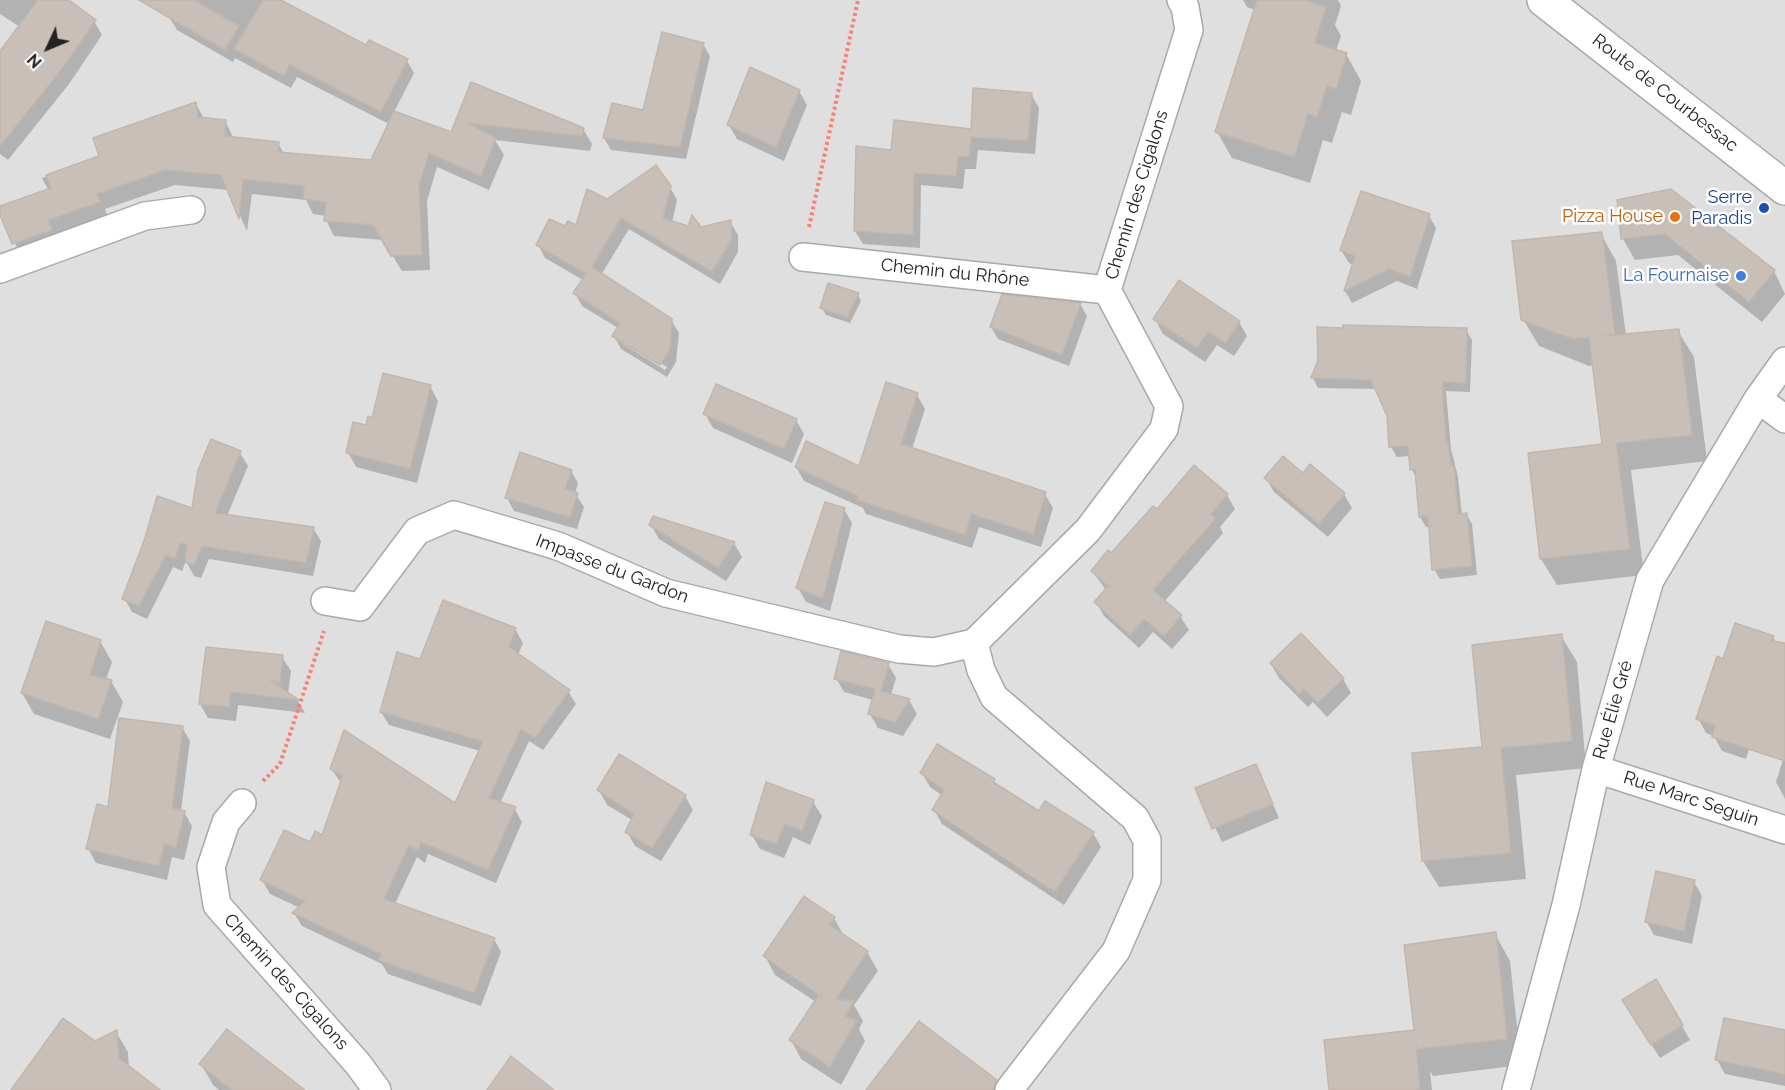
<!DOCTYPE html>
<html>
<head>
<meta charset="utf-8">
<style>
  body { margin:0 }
  #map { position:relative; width:1785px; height:1090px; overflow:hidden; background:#f2efe9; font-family:Raleway,sans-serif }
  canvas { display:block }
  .north { position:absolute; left:18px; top:18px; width:60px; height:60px; -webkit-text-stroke:4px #fff; paint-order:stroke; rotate:226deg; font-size:16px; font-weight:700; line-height:24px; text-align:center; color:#222 }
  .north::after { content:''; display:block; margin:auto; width:21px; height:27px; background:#222; clip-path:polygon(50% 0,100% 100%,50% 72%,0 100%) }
</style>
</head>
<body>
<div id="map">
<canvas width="1785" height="1090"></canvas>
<div class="north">N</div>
</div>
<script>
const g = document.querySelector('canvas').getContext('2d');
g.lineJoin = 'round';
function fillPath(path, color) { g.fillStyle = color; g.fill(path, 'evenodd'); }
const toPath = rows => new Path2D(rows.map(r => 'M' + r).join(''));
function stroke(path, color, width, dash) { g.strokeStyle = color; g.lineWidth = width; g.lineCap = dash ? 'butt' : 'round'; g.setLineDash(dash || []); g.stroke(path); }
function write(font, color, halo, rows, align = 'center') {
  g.font = font + ' Raleway,sans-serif'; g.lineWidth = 5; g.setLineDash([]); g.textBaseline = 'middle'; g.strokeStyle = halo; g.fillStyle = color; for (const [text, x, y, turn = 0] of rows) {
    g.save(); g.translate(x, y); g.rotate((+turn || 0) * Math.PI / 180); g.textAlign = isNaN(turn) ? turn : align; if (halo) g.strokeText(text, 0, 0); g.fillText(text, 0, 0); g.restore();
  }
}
fillPath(toPath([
  [0,0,1785,0,1785,1090,0,1090]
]), '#e0dfdf');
fillPath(toPath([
  [0,0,61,0,94,21,102,35,69,84,8,160,0,154,0,72,20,27,0,14],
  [182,0,279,0,367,47,407,61,414,73,394,112,451,134,472,84,583,129,592,144,590,151,495,140,504,155,489,190,437,167,427,201,430,270,402,271,383,240,334,236,326,220,326,216,313,214,306,200,252,194,247,231,228,190,175,185,105,209,108,218,22,259,0,208,49,191,42,178,101,157,196,104,204,119,225,121,234,139,278,143,284,154,372,161,389,124,297,77,291,88,235,58,233,62,177,30,169,17],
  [1243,0,1338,0,1341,6,1335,25,1341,36,1336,51,1346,54,1361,81,1351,115,1342,112,1332,143,1323,140,1310,183,1232,158,1217,132,1255,10,1247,7],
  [703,44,710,56,686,159,611,150,604,138,644,111],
  [799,91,807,105,784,161,737,139,729,125],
  [1031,94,1039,108,1035,154,978,150,976,169,965,169,963,189,921,185,920,248,863,244,855,231,892,151,972,130],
  [670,187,677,200,672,223,701,229,730,222,738,235,738,252,720,284,629,229,601,275,671,320,679,333,676,362,667,377,621,349,614,336,618,328,582,306,575,293,583,280,545,258,538,245,566,228,577,228,607,201],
  [623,341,667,367,665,370,623,344],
  [1670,191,1774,271,1785,294,1762,322,1678,255,1635,260,1623,239,1619,201],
  [1429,216,1436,228,1417,289,1397,281,1352,303,1345,291,1354,265,1349,263,1341,250],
  [1601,234,1616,261,1626,335,1678,331,1694,357,1707,461,1631,470,1644,575,1557,585,1541,559,1604,445,1594,365,1589,366,1539,346,1523,319],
  [858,295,861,301,850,323,826,315,822,308],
  [1080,304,1087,316,1069,366,998,339,991,327],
  [1155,319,1239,322,1247,336,1234,356,1217,345,1205,362,1163,334],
  [1466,330,1472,340,1470,392,1446,391,1451,449,1458,477,1462,515,1466,514,1472,524,1477,575,1440,579,1434,569,1431,526,1426,527,1420,517,1418,479,1411,469,1410,456,1397,457,1391,447,1388,416,1377,389,1318,388,1313,378],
  [430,386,438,401,417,483,356,467,348,452,373,420],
  [917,395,925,409,912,449,1045,494,1053,508,1041,547,979,527,972,548,866,514,863,508,804,481,796,467,860,468],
  [705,414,796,420,804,434,792,463,713,428],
  [240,453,248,466,227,516,313,528,321,541,313,576,209,559,201,578,194,576,186,561,182,571,173,567,147,619,132,612,124,598],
  [1195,467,1227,495,1235,509,1220,527,1223,533,1164,602,1180,616,1189,630,1172,649,1153,632,1139,648,1104,616,1096,602,1106,590,1092,571,1157,511],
  [571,471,578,483,575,493,584,507,577,529,514,511,507,498],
  [1303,475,1344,494,1352,508,1328,537,1274,492,1266,478],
  [844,509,852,523,830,611,806,602,798,588],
  [651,525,734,543,742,557,726,581,659,539],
  [515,629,523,643,518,655,568,691,576,704,543,750,529,741,500,803,514,808,522,822,496,883,428,854,425,863,417,857,395,904,494,939,501,952,481,1006,388,974,382,964,302,926,294,913,300,908,270,894,262,880,323,837,342,784,331,769,456,805,480,751,389,725,381,712,421,661],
  [1301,635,1343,679,1351,693,1327,717,1313,702,1308,707,1279,678,1271,664],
  [1561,636,1577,662,1586,768,1516,775,1526,879,1439,887,1423,861,1483,749],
  [1773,637,1781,651,1746,759,1722,751,1714,736,1706,733,1698,718,1724,661],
  [100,641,112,662,106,680,111,681,123,702,110,739,34,714,22,693],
  [282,657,291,671,288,694,298,701,305,713,238,705,236,721,208,718,200,704],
  [888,664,896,678,891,695,909,700,917,714,903,736,878,728,870,714,873,700,844,692,836,678],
  [182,727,190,741,181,811,184,812,192,826,184,860,172,857,167,880,96,863,88,848,110,809],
  [1785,753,1785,799,1776,782],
  [1256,766,1279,818,1222,842,1197,789],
  [922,773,993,780,997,786,1039,813,1093,833,1101,847,1064,905,942,824,934,810,943,796,930,787],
  [599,790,685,796,693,810,661,861,635,846,627,832,632,820,607,805],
  [813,802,822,816,810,845,793,837,784,858,760,849,752,835],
  [1694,882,1702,896,1692,944,1654,935,1646,921],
  [834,918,844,936,867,952,878,971,854,1005,863,1021,859,1029,865,1041,841,1085,801,1059,791,1040,816,1002,775,975,765,956],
  [1495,934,1510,961,1521,1065,1433,1076,1430,1071,1432,1090,1330,1090,1416,1031],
  [1656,981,1690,1040,1660,1058,1632,1014],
  [116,1032,128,1052,129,1068,154,1090,20,1090,95,1042],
  [1785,1032,1785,1086,1725,1074,1717,1060],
  [201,1064,302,1090,219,1090,213,1085]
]), '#0003');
const building = toPath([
  [38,0,69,0,96,20,61,70,0,146,0,51,38,0],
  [139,0,194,0,239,26,225,50,139,0],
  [263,0,281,0,366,45,369,40,408,59,381,112,290,65,284,76,234,49,263,0],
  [1257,0,1305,0,1326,7,1315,43,1347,53,1336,89,1327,86,1317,117,1308,114,1294,157,1215,132,1257,0],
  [662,32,704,43,680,147,603,138,612,103,643,110,662,32],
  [750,67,800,90,776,147,727,125,750,67],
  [471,82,584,128,582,136,467,123,496,138,481,176,429,153,419,185,422,255,391,256,373,225,324,221,326,202,303,199,304,186,243,179,239,219,221,175,165,170,97,194,100,202,48,220,52,230,12,244,0,215,0,206,51,188,46,175,99,156,93,138,196,102,198,117,226,120,225,136,279,142,278,152,371,160,394,111,451,132,471,82],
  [973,88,1032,93,1028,141,971,137,969,157,958,156,956,176,914,173,913,235,854,231,856,146,891,150,894,120,971,129,973,88],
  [656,165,671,186,663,218,688,226,692,215,701,227,731,220,732,239,712,272,621,218,592,267,672,319,670,349,660,365,612,336,620,323,573,293,586,274,536,245,549,219,565,226,568,221,576,225,587,189,607,199,656,165],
  [1671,189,1775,270,1749,302,1665,234,1621,239,1617,200,1671,189],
  [1361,191,1430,214,1410,277,1389,269,1344,291,1355,256,1340,250,1361,191],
  [1602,232,1615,335,1604,336,1679,329,1692,435,1616,443,1630,549,1540,559,1528,453,1602,444,1589,337,1573,339,1521,320,1512,241,1602,232],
  [1179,280,1240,321,1226,343,1208,332,1197,348,1153,319,1179,280],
  [828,283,859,293,847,317,820,308,828,283],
  [1002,294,1081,303,1062,355,990,327,1002,294],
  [1343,325,1467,328,1466,383,1442,382,1446,442,1448,442,1451,466,1454,466,1458,514,1467,513,1472,566,1432,570,1428,516,1419,517,1415,469,1410,470,1408,446,1389,447,1387,416,1371,380,1311,378,1318,360,1317,327,1343,328,1343,325],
  [383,373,431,385,410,469,346,453,353,422,366,425,368,416,372,418,383,373],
  [886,382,918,393,901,444,1046,492,1033,534,971,514,965,535,857,500,858,496,795,467,806,441,859,466,886,382],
  [716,384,797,419,784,449,703,414,716,384],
  [211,439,241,451,215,513,314,527,306,563,202,546,194,565,185,562,187,544,180,543,175,558,166,555,139,606,122,599,145,538,157,496,192,508,198,470,211,439],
  [520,452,572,470,565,489,578,493,570,517,505,498,520,452],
  [1283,456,1303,473,1310,464,1345,493,1319,524,1264,478,1283,456],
  [1194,465,1228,494,1211,514,1216,518,1153,590,1182,615,1164,636,1144,619,1130,635,1094,602,1108,586,1091,571,1108,550,1111,553,1153,506,1157,509,1194,465],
  [825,502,845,508,823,598,796,588,825,502],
  [653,516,735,542,718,568,649,525,653,516],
  [443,600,516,628,509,647,570,690,535,738,521,729,489,798,516,807,488,870,421,842,418,851,409,845,384,899,495,938,474,993,378,960,381,954,292,913,305,901,260,880,284,830,310,842,315,831,322,835,343,775,330,769,344,730,455,803,483,741,380,712,397,652,420,659,443,600],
  [46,621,101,640,90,675,112,680,98,719,21,693,46,621],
  [1735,623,1774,636,1772,641,1785,643,1785,761,1712,737,1715,726,1696,719,1717,656,1723,659,1735,623],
  [1301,633,1344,678,1318,703,1304,689,1299,694,1270,663,1301,633],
  [1562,634,1572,741,1501,748,1511,853,1422,861,1412,753,1482,747,1472,645,1562,634],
  [206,647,283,655,280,683,270,680,299,700,231,692,229,707,199,704,206,647],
  [841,651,889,663,881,691,910,699,895,722,868,714,875,689,834,679,841,651],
  [119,718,183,726,172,808,185,811,176,847,164,844,159,866,86,849,97,804,108,807,119,718],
  [937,744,995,779,993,782,1039,811,1045,801,1094,832,1055,892,932,810,944,790,920,773,937,744],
  [619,754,686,795,652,848,625,832,634,814,597,790,619,754],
  [1256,764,1273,804,1212,829,1195,788,1256,764],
  [766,782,814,800,802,831,785,824,776,844,750,835,766,782],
  [1656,871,1695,880,1684,931,1645,922,1656,871],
  [804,896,835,917,830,925,868,951,836,999,854,1001,845,1016,856,1021,830,1067,789,1040,818,996,822,997,763,956,804,896],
  [1496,932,1507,1039,1417,1049,1416,1045,1420,1090,1329,1090,1324,1040,1414,1030,1404,945,1496,932],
  [1656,979,1683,1025,1651,1045,1622,1000,1656,979],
  [63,1018,95,1041,117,1030,119,1058,160,1090,11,1090,63,1018],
  [1724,1018,1785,1030,1785,1074,1715,1060,1724,1018],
  [919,1021,997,1080,994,1090,866,1090,919,1021],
  [227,1029,305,1090,232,1090,199,1064,227,1029],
  [511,1056,554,1090,487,1090,511,1056]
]);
fillPath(building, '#c7bfb8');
stroke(building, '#c4b6ab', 1.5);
const minor = toPath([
  [803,257,1107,290],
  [0,269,145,216,191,210],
  [1758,399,1785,419],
  [325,601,360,607,417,531,454,515,558,546,666,593,899,649,934,652,974,643],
  [1596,769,1785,830],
  [242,803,226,822,211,867,217,905,358,1064,377,1090],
  [1009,1090,1116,951,1147,880,1147,840,1135,818,994,697,981,670,974,643,1088,530,1164,429,1169,406,1107,290,1189,30,1185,7,1181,0],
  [1516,1090,1566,905,1596,769,1650,580,1758,399,1785,361]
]);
const tertiary = toPath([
  [1544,0,1785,188]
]);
stroke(minor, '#a9a9a9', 30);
stroke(tertiary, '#a9a9a9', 36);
stroke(toPath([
  [809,227,858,0],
  [263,781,280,764,324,631]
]), '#fa8072', 4, [3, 3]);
stroke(minor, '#fff', 27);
stroke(tertiary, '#fff', 33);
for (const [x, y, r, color] of [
  [1764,208,6,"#1a4fb4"],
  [1675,217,6,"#e8710a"],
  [1741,276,6,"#3f7fe0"]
]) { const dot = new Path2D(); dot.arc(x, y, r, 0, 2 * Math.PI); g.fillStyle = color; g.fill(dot); stroke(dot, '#fff', 2); }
write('18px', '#222', '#fff', [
  ["Route de Courbessac",1665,93,38],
  ["Chemin des Cigalons",1137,195,-73],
  ["Chemin du Rhône",955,273,6],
  ["Impasse du Gardon",612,569,21],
  ["Rue Élie Gré",1613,710,-74],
  ["Rue Marc Seguin",1691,799,18],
  ["Chemin des Cigalons",286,982,48]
]);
write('18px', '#164399', '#fff', [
  ["Serre",1752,198],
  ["Paradis",1752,219]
], 'right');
write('18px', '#c56008', '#fff', [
  ["Pizza House",1663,217]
], 'right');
write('18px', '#366cbe', '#fff', [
  ["La Fournaise",1729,276]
], 'right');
</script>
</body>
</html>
